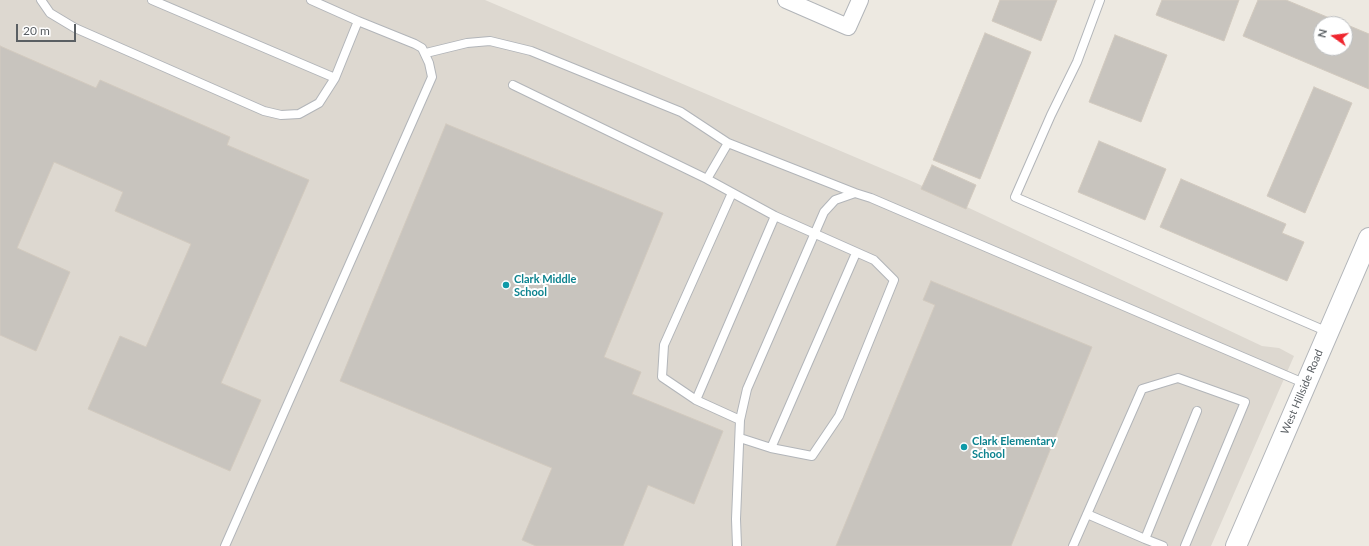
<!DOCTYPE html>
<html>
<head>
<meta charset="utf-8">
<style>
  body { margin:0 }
  #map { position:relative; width:1369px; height:546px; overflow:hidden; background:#ede9e1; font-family:Lato,sans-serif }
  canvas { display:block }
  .north { position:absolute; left:1313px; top:16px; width:40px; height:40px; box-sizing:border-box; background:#fff; border:1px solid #bdbfc1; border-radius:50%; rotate:284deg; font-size:11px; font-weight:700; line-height:16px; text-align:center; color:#5a5f63 }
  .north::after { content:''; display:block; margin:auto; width:14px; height:18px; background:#ef252e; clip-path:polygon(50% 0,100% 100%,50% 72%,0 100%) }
  .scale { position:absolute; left:16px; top:24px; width:60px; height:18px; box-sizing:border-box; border:2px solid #5a5f63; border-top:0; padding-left:5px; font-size:12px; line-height:14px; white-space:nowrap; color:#5a5f63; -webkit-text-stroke:3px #fff; paint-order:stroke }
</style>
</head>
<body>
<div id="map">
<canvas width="1369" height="546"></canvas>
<div class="north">N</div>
<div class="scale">20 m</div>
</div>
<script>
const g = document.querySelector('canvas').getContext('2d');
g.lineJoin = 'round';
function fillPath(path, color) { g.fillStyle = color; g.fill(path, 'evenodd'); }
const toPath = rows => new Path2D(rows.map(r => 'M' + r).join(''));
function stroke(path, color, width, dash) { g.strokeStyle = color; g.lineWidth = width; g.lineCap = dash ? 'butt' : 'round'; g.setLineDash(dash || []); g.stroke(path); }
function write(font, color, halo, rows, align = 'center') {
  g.font = font + ' Lato,sans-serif'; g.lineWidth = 4; g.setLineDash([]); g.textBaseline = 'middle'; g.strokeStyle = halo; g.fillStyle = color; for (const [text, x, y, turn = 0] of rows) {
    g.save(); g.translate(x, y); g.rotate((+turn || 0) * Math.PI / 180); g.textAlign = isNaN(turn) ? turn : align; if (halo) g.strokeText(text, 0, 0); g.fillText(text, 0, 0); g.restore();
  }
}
fillPath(toPath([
  [0,0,485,0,916,183,1262,346,1279,348,1294,356,1211,546,0,546]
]), '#ddd8d0');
const building = toPath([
  [1000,0,1057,0,1041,41,992,21,1000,0],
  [1162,0,1239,0,1224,41,1156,15,1162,0],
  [1258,0,1286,0,1344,24,1321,24,1321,48,1345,48,1345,24,1369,34,1369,89,1243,36,1258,0],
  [985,33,1031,52,980,179,933,160,985,33],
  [1115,35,1167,55,1141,122,1089,102,1115,35],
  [0,46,96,88,100,80,230,137,227,145,309,180,221,383,261,400,230,471,88,409,120,336,146,347,191,244,115,211,123,192,54,162,17,248,70,272,36,351,0,335,0,46],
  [1314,87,1352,103,1305,213,1267,196,1314,87],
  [446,124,663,213,604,357,641,372,632,394,723,431,694,504,648,485,623,546,536,546,522,540,552,468,340,381,446,124],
  [1099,141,1166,169,1145,220,1078,192,1099,141],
  [932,165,976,185,966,209,921,189,932,165],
  [1181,179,1286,224,1282,233,1304,242,1287,281,1160,227,1181,179],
  [931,281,1092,347,1011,546,836,546,935,305,923,300,931,281]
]);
fillPath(building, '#c8c4be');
stroke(building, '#d2cabf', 1);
const service = toPath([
  [41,0,50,13,75,28,264,111,281,115,299,114,319,103,335,78,358,21,311,0],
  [152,0,335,78],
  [1100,0,1077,62,1051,115,1015,197,1328,332],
  [426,53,467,43,490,41,531,51,681,112,728,143,707,179,513,85],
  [728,143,855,193],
  [707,179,775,216,874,260,894,280,839,416,812,456,771,448,740,438],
  [732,193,664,345,662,377,696,400,740,420],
  [696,400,775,216],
  [771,448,856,253],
  [1087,514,1145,539],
  [225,546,432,77,429,63,422,48,415,44,358,21],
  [737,546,736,519,740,420,747,389,824,212,835,200,855,193,871,198,1306,384],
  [1073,546,1142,389,1178,378,1245,402,1185,546],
  [1163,546,1145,539,1197,411]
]);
const minor = toPath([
  [786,0,848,27,860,0]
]);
const tertiary = toPath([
  [1236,546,1369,238]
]);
stroke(service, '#b2b5b9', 10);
stroke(minor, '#b2b5b9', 18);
stroke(tertiary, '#b2b5b9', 22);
stroke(service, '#fff', 8);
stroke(minor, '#fff', 16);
stroke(tertiary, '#fff', 20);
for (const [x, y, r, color] of [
  [506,285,4,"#0f9aa8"],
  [964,447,4,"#0f9aa8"]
]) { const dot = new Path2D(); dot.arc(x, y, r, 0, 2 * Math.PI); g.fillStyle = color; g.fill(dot); stroke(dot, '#fff', 1.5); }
write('bold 11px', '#0d838f', '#fff', [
  ["Clark Middle",514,279],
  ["School",514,292],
  ["Clark Elementary",972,441],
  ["School",972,454]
], 'left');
write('11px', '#5a5f63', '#fff', [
  ["West Hillside Road",1302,392,-67]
]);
</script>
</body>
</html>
